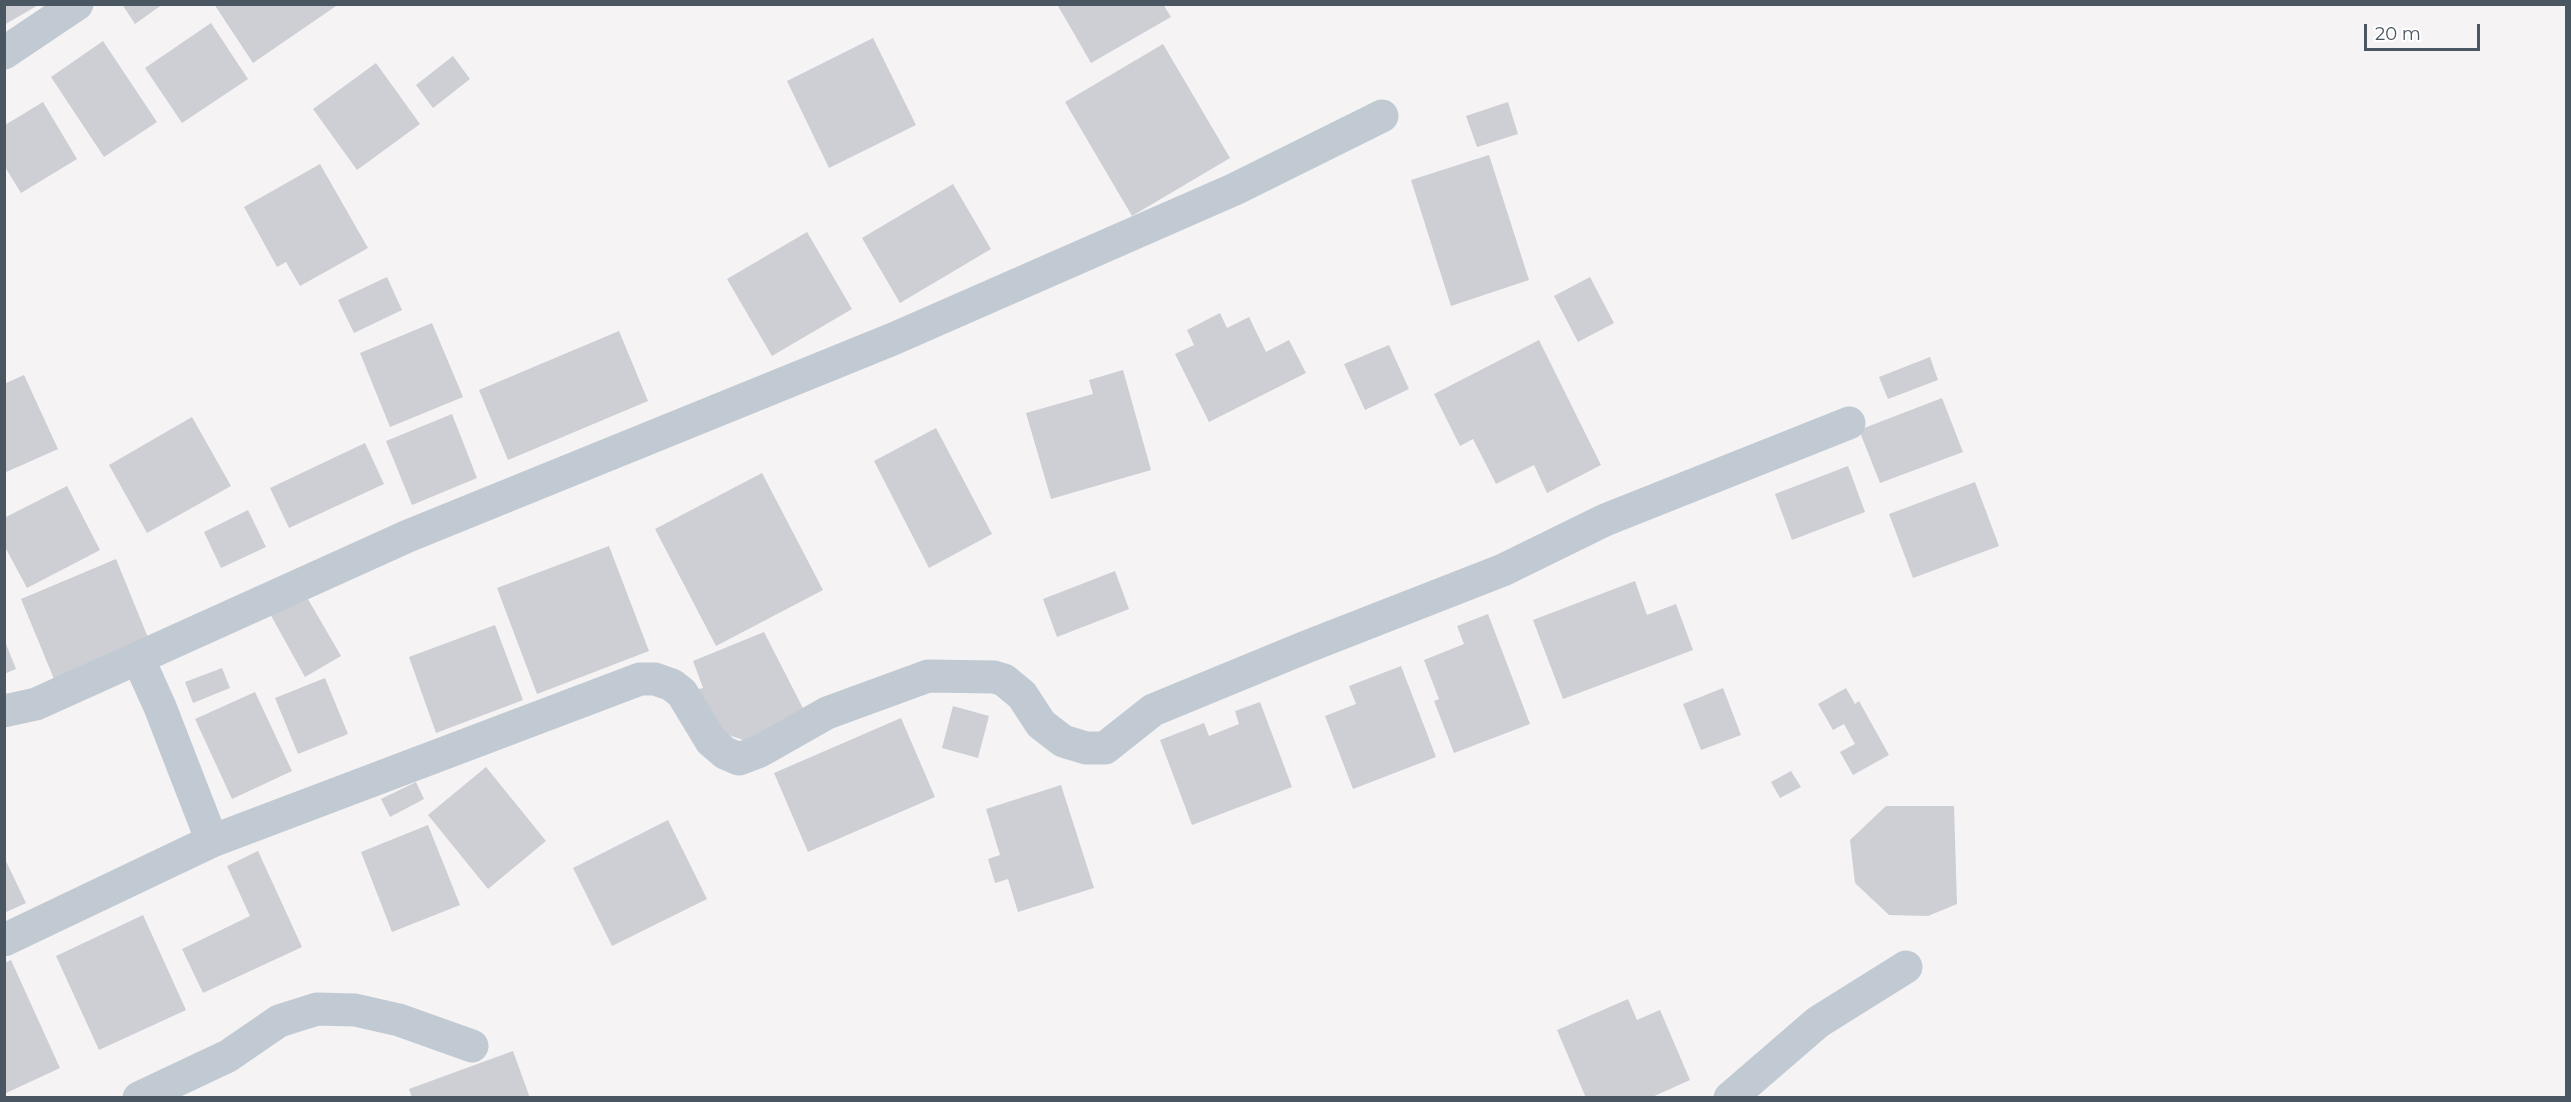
<!DOCTYPE html>
<html>
<head>
<meta charset="utf-8">
<style>
  body { margin:0 }
  #map { position:relative; width:2571px; height:1102px; overflow:hidden; background:#f5f3f3; font-family:Montserrat,sans-serif }
  canvas { display:block }
  .frame { position:absolute; inset:0; border:6px solid #4a5661; pointer-events:none }
  .scale { position:absolute; left:2364px; top:24px; width:116px; height:27px; box-sizing:border-box; border:3px solid #4a5661; border-top:0; padding-left:8px; font-size:18px; line-height:21px; white-space:nowrap; color:#4a5661; -webkit-text-stroke:4px #fff; paint-order:stroke }
</style>
</head>
<body>
<div id="map">
<canvas width="2571" height="1102"></canvas>
<div class="frame"></div>
<div class="scale">20 m</div>
</div>
<script>
const g = document.querySelector('canvas').getContext('2d');
g.lineJoin = 'round';
function fillPath(path, color) { g.fillStyle = color; g.fill(path, 'evenodd'); }
const toPath = rows => new Path2D(rows.map(r => 'M' + r).join(''));
function stroke(path, color, width, dash) { g.strokeStyle = color; g.lineWidth = width; g.lineCap = dash ? 'butt' : 'round'; g.setLineDash(dash || []); g.stroke(path); }
fillPath(toPath([
  [4,4,40,4,4,25],
  [122,4,163,4,135,24],
  [214,4,339,4,253,63],
  [1060,4,1163,4,1171,17,1091,63,1058,6],
  [211,23,248,79,182,123,145,68],
  [873,38,916,125,829,168,787,81],
  [103,41,157,122,104,157,51,77],
  [1163,44,1230,158,1132,216,1065,102],
  [453,56,470,79,433,108,416,85],
  [376,63,420,124,357,170,313,109],
  [43,102,77,159,21,193,5,167,5,125],
  [1508,102,1518,134,1477,147,1466,116],
  [1489,155,1529,280,1451,306,1411,180],
  [320,164,368,248,300,286,286,262,277,267,244,207],
  [953,184,991,249,900,303,862,238],
  [807,232,852,309,772,356,727,279],
  [387,277,402,310,354,333,338,300],
  [1590,277,1614,323,1578,342,1554,296],
  [1220,313,1227,328,1249,317,1266,352,1289,340,1306,373,1209,422,1175,354,1194,345,1187,330],
  [432,323,463,397,390,427,360,353],
  [619,331,648,401,508,460,479,390],
  [1539,340,1601,465,1547,493,1534,465,1496,484,1473,439,1460,446,1434,394],
  [1389,345,1409,389,1365,410,1344,364],
  [1930,357,1938,380,1888,399,1879,377],
  [1123,370,1151,470,1051,499,1026,413,1093,394,1089,380],
  [24,375,58,449,4,473,4,384],
  [1942,398,1963,452,1880,483,1859,430],
  [452,414,477,478,412,505,386,441],
  [192,417,231,486,147,533,109,465],
  [936,428,992,534,929,568,874,461],
  [365,443,384,484,289,528,270,488],
  [1848,466,1865,512,1792,540,1775,494],
  [762,473,823,590,716,646,655,529],
  [1975,482,1999,546,1913,578,1889,514],
  [67,486,100,550,27,588,4,545,4,518],
  [248,510,266,547,221,568,204,532],
  [609,546,649,651,537,694,497,588],
  [116,559,149,640,54,679,21,599],
  [1115,571,1129,609,1057,637,1043,599],
  [1635,581,1647,615,1676,604,1693,650,1563,699,1533,620],
  [305,594,341,656,305,677,269,612],
  [1488,614,1530,724,1454,753,1434,701,1439,699,1424,660,1464,644,1457,626],
  [495,625,523,700,436,733,409,657],
  [764,632,808,718,749,742,720,732,692,691,703,688,693,661],
  [4,639,16,669,4,674],
  [1401,666,1436,757,1353,789,1325,716,1356,704,1349,686],
  [222,668,230,688,193,703,185,682],
  [325,678,348,734,298,754,275,698],
  [1723,688,1741,735,1701,750,1683,704],
  [1846,688,1855,704,1859,701,1889,755,1853,775,1840,752,1855,744,1844,724,1833,730,1818,704],
  [255,692,292,771,232,799,195,719],
  [1260,702,1292,787,1192,825,1160,740,1204,723,1209,736,1239,724,1235,711],
  [953,706,989,716,978,758,942,748],
  [901,718,935,797,808,852,774,773],
  [486,767,546,841,488,889,428,815],
  [1791,771,1801,787,1780,798,1771,782],
  [416,782,424,799,390,817,381,799],
  [1061,785,1094,888,1018,912,1008,879,995,883,988,859,1000,855,986,809],
  [1886,806,1954,806,1957,904,1928,916,1889,915,1855,883,1850,840],
  [668,820,707,899,612,946,573,868],
  [428,825,460,905,392,932,361,852],
  [258,851,302,947,203,993,182,949,250,916,227,866],
  [4,857,26,903,4,913],
  [143,915,186,1010,99,1050,56,956],
  [11,960,60,1068,4,1094,4,963],
  [1628,999,1637,1020,1660,1010,1690,1080,1650,1098,1586,1098,1557,1030],
  [513,1051,530,1098,412,1098,409,1089]
]), '#cdcfd5');
stroke(toPath([
  [4,53,77,4],
  [138,658,408,536,893,339,1235,189,1382,116],
  [4,711,36,704,138,658,160,707,212,841],
  [4,940,212,841,640,679,655,679,672,685,682,693,711,741,725,753,739,759,760,751,827,713,928,676,994,677,1004,680,1022,695,1041,724,1063,741,1086,748,1105,748,1153,710,1306,647,1503,570,1605,520,1849,423],
  [139,1098,228,1056,279,1021,317,1009,355,1010,399,1020,472,1046],
  [1730,1098,1818,1022,1906,967]
]), '#c1cad2', 33);
</script>
</body>
</html>
